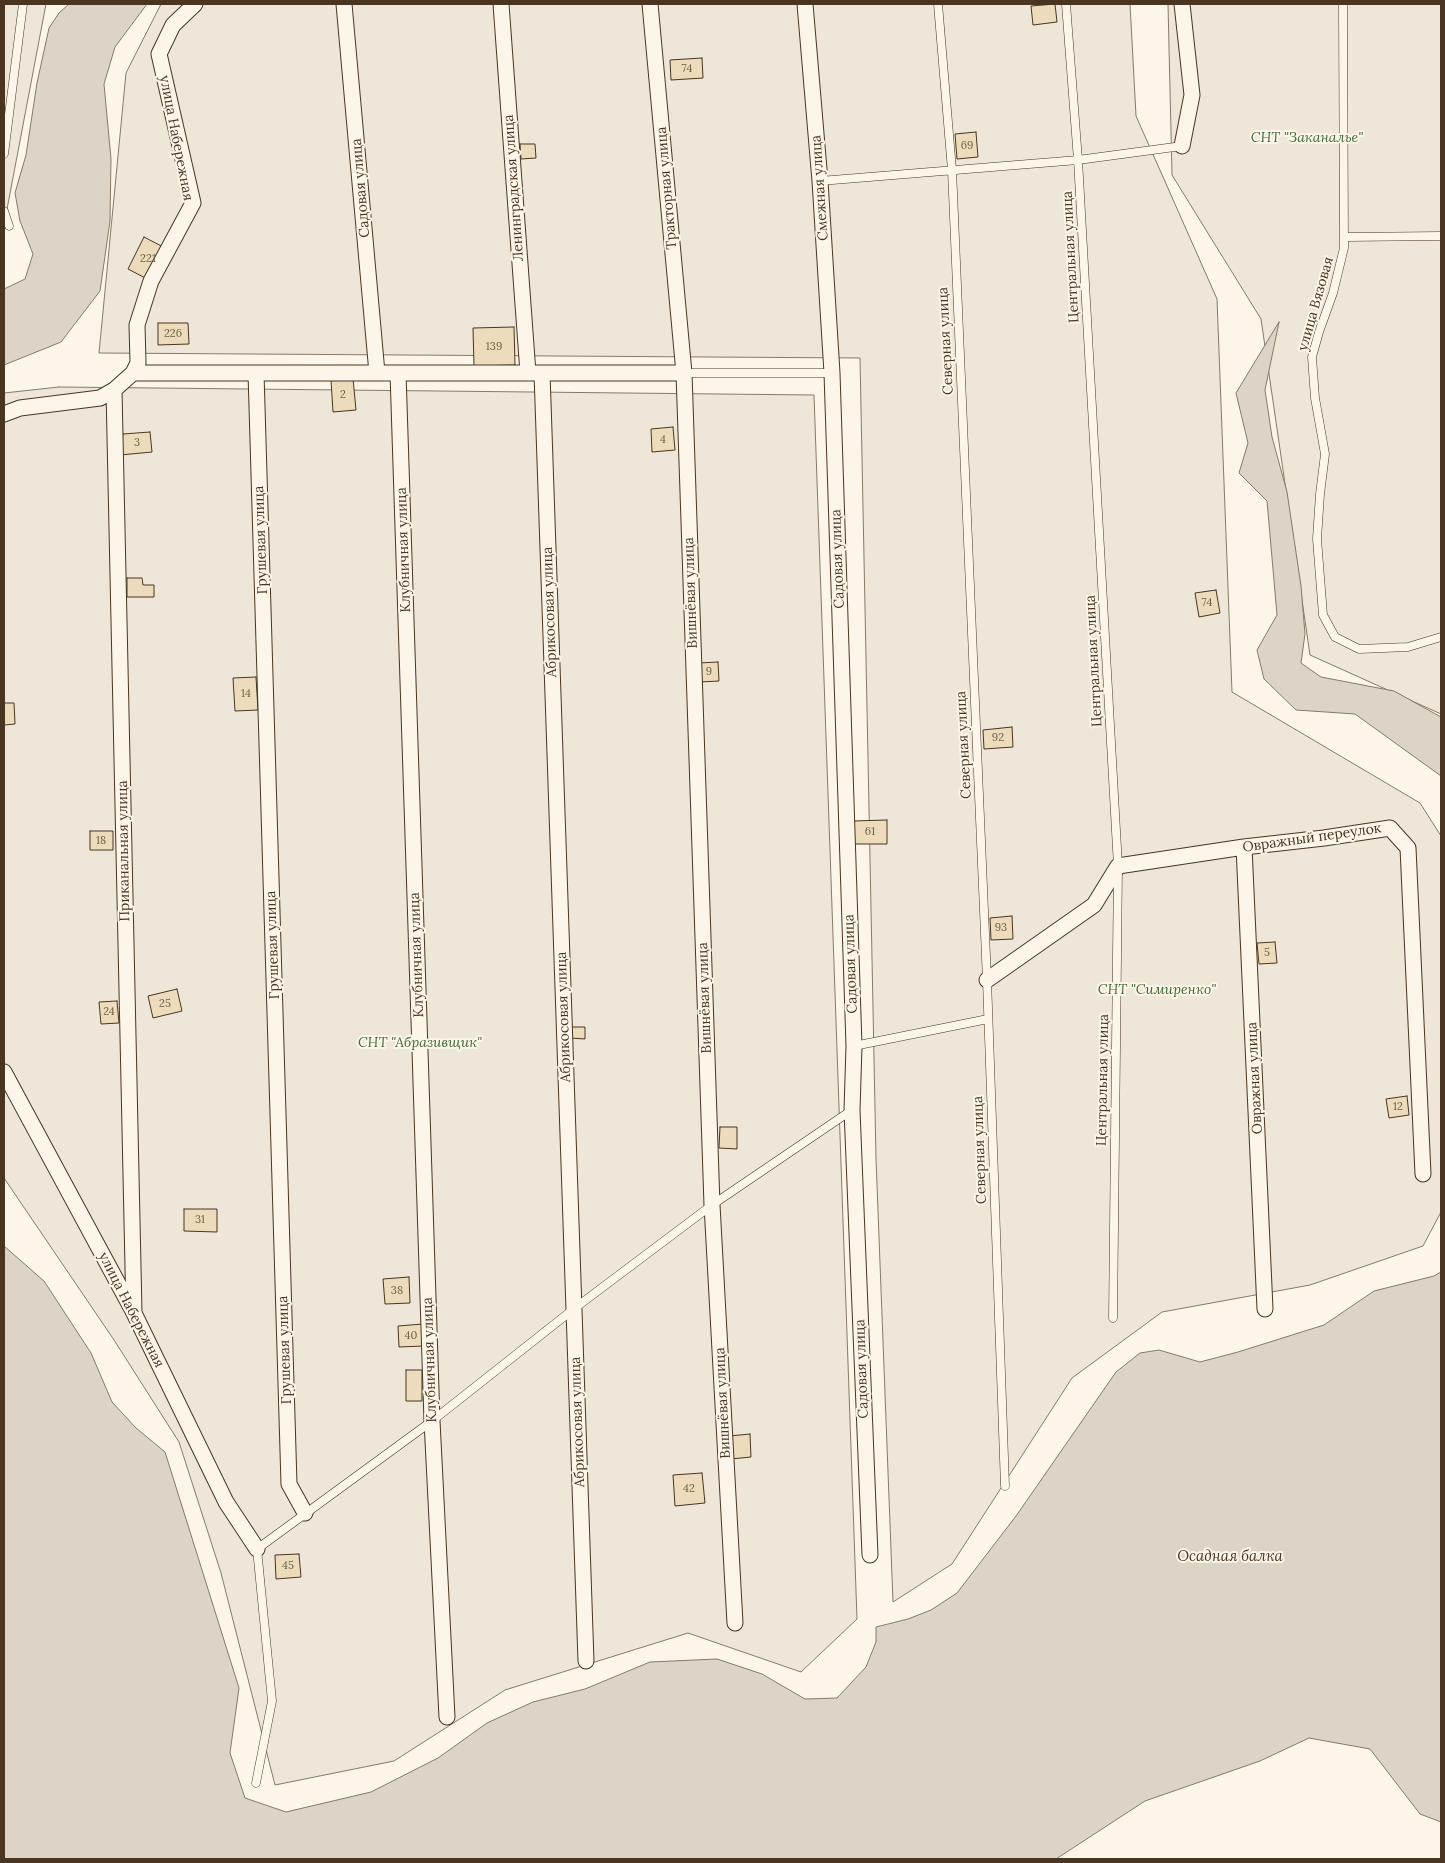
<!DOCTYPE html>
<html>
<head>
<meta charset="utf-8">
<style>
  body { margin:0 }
  #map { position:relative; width:1445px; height:1863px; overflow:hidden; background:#fbf6e9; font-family:Lora,serif }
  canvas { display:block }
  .frame { position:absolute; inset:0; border:5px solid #4a3520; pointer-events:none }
</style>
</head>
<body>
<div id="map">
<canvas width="1445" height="1863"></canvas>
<div class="frame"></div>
</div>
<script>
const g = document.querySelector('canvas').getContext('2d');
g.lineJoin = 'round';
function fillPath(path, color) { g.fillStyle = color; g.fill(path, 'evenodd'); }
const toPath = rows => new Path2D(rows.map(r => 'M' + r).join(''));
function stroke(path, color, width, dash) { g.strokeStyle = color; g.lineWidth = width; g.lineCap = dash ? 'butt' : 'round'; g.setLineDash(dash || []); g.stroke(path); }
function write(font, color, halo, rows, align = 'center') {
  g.font = font + ' Lora,serif'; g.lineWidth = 4; g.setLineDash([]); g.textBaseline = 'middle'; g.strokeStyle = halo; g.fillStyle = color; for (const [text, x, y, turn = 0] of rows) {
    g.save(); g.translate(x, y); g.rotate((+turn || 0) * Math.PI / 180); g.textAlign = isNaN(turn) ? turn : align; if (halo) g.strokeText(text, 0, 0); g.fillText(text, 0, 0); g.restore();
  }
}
const green = toPath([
  [4,4,46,4,4,225,4,4],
  [161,4,1130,4,1136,116,1217,299,1232,692,1420,803,1441,836,1441,1212,1423,1246,1310,1285,1162,1312,1072,1378,952,1564,893,1602,876,1159,860,358,99,353,126,73,161,4],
  [1168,4,1441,4,1441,714,1310,655,1261,319,1172,175,1168,4],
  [59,387,814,395,857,1619,801,1672,688,1633,505,1690,394,1761,275,1785,221,1573,179,1442,114,1340,4,1178,4,393,59,387]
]);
fillPath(green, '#ede6d9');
stroke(green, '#887966', 1);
const water = toPath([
  [69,4,147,4,115,47,104,84,111,159,110,221,100,291,61,342,4,365,4,289,25,279,33,254,20,221,15,193,26,155,37,83,49,28,59,13,69,4],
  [1279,322,1265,390,1272,437,1287,492,1301,586,1305,634,1301,663,1321,677,1394,691,1441,717,1441,776,1355,714,1296,710,1264,679,1257,650,1277,615,1267,501,1239,473,1248,443,1236,393,1279,322],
  [4,1246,44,1281,91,1353,112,1402,136,1428,165,1452,239,1688,230,1753,245,1798,286,1812,371,1792,438,1758,487,1723,533,1702,585,1689,650,1662,717,1659,762,1674,805,1699,837,1698,866,1667,876,1642,876,1627,908,1619,931,1610,957,1593,1016,1516,1116,1372,1140,1353,1159,1350,1200,1362,1238,1352,1324,1325,1374,1291,1434,1276,1441,1272,1441,1822,1420,1814,1370,1749,1309,1738,1260,1761,1145,1801,1056,1859,4,1859,4,1246]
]);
fillPath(water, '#dcd4c6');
stroke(water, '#887966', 1);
const building = toPath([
  [1055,4,1057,22,1033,25,1031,6,1055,4],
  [702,58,703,78,671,80,670,60,702,58],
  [976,132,978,157,957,159,955,134,976,132],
  [520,144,535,144,536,158,521,159,520,144],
  [144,237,167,249,151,281,128,269,144,237],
  [158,323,188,323,189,344,158,345,158,323],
  [514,327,515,365,474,366,473,328,514,327],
  [353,378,356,410,333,412,331,380,353,378],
  [673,427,675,450,652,452,651,429,673,427],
  [150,432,152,452,120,455,123,434,150,432],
  [127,578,142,578,143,585,154,585,154,597,127,597,127,578],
  [1216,590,1220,613,1199,617,1195,593,1216,590],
  [718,662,719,681,700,682,699,663,718,662],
  [256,677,258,710,235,711,233,678,256,677],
  [4,703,14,703,15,724,4,725,4,703],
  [1012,727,1013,747,984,749,983,730,1012,727],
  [887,820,887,844,852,844,852,821,887,820],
  [90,831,113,831,113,850,90,850,90,831],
  [1012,916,1013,939,991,940,990,918,1012,916],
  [1275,942,1277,963,1259,964,1257,943,1275,942],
  [177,989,182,1011,153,1018,148,996,177,989],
  [117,1001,119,1023,101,1024,99,1002,117,1001],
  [571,1027,585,1027,585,1039,570,1038,571,1027],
  [1407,1096,1409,1115,1389,1118,1386,1099,1407,1096],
  [720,1127,737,1127,737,1149,719,1148,720,1127],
  [184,1209,217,1209,217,1232,184,1231,184,1209],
  [409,1277,410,1303,385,1304,383,1279,409,1277],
  [423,1324,424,1346,399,1347,398,1326,423,1324],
  [406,1370,422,1370,422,1401,406,1401,406,1370],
  [750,1434,751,1457,731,1459,730,1436,750,1434],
  [702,1473,705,1503,675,1506,673,1475,702,1473],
  [299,1554,301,1577,276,1579,275,1555,299,1554]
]);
fillPath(building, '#ecdcbc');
stroke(building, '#4a3520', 1);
const lane = toPath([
  [938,4,952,170,987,980,1005,1486],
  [1066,4,1078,160,1118,866,1113,1318],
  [1343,4,1344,248,1333,293,1319,332,1312,357,1315,398,1325,454,1320,494,1317,539,1323,615,1335,637,1359,649,1408,647,1441,637],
  [4,154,23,4],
  [820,181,1078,160,1182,146],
  [4,211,9,226],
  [1345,237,1441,236],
  [684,373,832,373],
  [854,1046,988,1019],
  [256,1783,272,1701,257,1549,432,1421,575,1308,712,1205,852,1110]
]);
const street = toPath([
  [344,4,377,373],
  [501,4,528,373],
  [650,4,684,373,712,1205,735,1623],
  [805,4,820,181,832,373,854,1046,852,1110,870,1555],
  [1182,4,1192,95,1182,146],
  [133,373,684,373],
  [256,373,289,1484,305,1513],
  [398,373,432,1421,447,1717],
  [542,373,586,1661],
  [114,390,134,1313],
  [4,414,20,408,100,398,114,390,133,373,138,363,137,325,151,281,193,203,159,54,173,25,195,4],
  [1244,847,1265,1309],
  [987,980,1094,905,1118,866,1244,847,1324,838,1390,828,1408,848,1423,1174],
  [4,1072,134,1313,226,1502,257,1549]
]);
stroke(lane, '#4a3520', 9);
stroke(street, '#4a3520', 17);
stroke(lane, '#fbf6e9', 8);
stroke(street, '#fbf6e9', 15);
write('11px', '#725f47', null, [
  ["74",687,69],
  ["69",967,146],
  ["221",148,259],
  ["226",173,334],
  ["139",494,347],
  ["2",343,395],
  ["4",663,440],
  ["3",137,443],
  ["74",1207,603],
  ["9",709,672],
  ["14",246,694],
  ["92",998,738],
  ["61",870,832],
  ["18",101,841],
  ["93",1001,928],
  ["5",1267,953],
  ["25",165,1004],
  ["24",109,1012],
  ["12",1398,1107],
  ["31",200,1220],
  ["38",397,1291],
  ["40",411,1336],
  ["42",689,1489],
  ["45",288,1566]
]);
write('14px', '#4a3520', '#fbf6e9', [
  ["улица Набережная",176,138,79],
  ["Садовая улица",361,188,-95],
  ["Ленинградская улица",514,188,-94],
  ["Тракторная улица",667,188,-95],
  ["Смежная улица",820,188,-94],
  ["Центральная улица",1071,257,-93],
  ["улица Вязовая",1316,304,-74],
  ["Северная улица",946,341,-93],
  ["Грушевая улица",261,540,-92],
  ["Клубничная улица",404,550,-92],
  ["Садовая улица",838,559,-92],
  ["Вишнёвая улица",691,593,-92],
  ["Абрикосовая улица",550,612,-92],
  ["Центральная улица",1094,661,-93],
  ["Северная улица",964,745,-93],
  ["Овражный переулок",1312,838,-8],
  ["Приканальная улица",124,851,-91],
  ["Грушевая улица",273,945,-92],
  ["Клубничная улица",417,955,-92],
  ["Садовая улица",851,964,-92],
  ["Вишнёвая улица",705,998,-92],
  ["Абрикосовая улица",564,1017,-92],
  ["Овражная улица",1255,1078,-93],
  ["Центральная улица",1103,1080,-89],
  ["Северная улица",980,1150,-92],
  ["улица Набережная",131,1310,63],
  ["Грушевая улица",285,1350,-92],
  ["Клубничная улица",430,1360,-92],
  ["Садовая улица",862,1369,-92],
  ["Вишнёвая улица",723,1403,-93],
  ["Абрикосовая улица",578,1422,-92]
]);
write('italic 14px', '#436837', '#fbf6e9', [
  ["СНТ \"Заканалье\"",1307,138],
  ["СНТ \"Симиренко\"",1157,990],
  ["СНТ \"Абразивщик\"",420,1043]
]);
write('italic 15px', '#4a3520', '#fbf6e9', [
  ["Осадная балка",1230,1557]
]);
</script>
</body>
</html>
